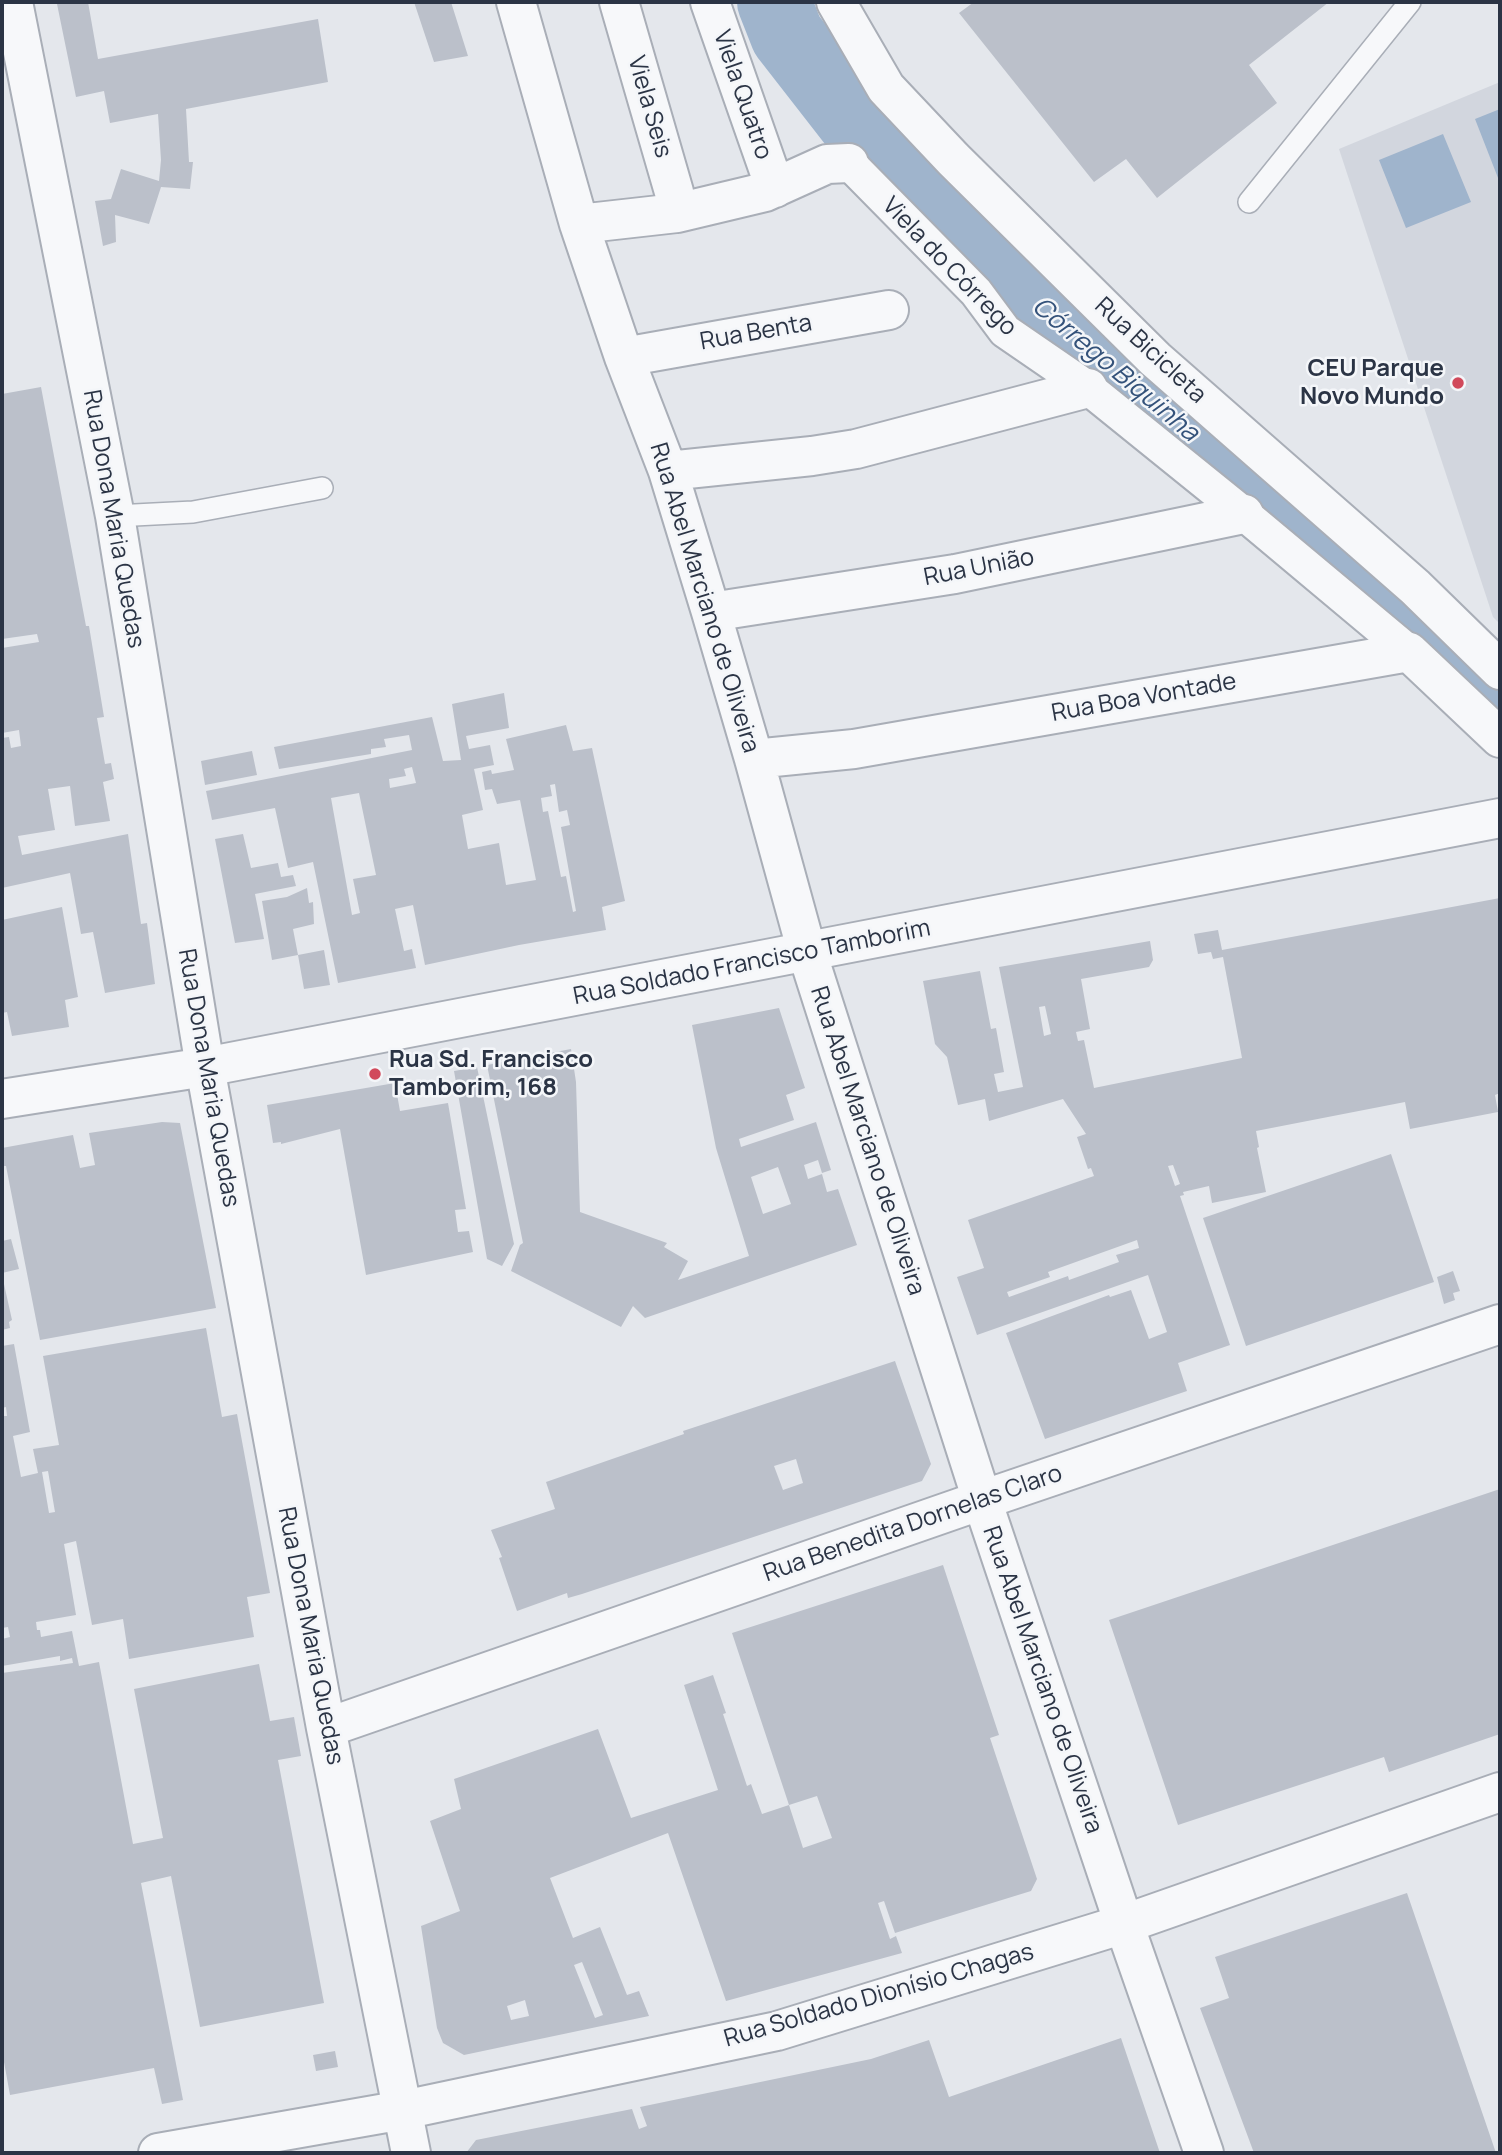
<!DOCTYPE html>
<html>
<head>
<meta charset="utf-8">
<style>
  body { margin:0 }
  #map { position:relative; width:1502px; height:2155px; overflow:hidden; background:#e4e7ec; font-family:Manrope,sans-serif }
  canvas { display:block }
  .frame { position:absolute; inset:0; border:4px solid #2b3445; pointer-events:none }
</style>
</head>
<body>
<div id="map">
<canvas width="1502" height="2155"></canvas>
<div class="frame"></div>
</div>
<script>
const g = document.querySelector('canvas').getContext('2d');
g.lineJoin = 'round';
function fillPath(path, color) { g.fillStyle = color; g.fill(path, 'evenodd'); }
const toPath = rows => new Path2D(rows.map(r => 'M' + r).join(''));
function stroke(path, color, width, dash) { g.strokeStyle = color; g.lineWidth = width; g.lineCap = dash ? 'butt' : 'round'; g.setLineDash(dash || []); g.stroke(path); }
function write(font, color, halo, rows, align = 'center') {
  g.font = font + ' Manrope,sans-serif'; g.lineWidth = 5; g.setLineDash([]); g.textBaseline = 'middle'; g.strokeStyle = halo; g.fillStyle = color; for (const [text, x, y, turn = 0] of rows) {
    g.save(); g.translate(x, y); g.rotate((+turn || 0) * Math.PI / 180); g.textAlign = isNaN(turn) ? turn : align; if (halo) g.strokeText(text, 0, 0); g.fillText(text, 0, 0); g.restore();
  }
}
fillPath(toPath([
  [1500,82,1500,621,1498,622,1493,617,1339,149]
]), '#d2d6de');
fillPath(toPath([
  [1500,109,1500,183,1475,119],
  [1443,134,1471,202,1406,228,1379,160]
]), '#9fb4cc');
stroke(toPath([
  [774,2,787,35,917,202,1111,371,1500,698]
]), '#9fb4cc', 74);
fillPath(toPath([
  [69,2,88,2,98,59,318,19,328,82,186,109,189,162,193,162,190,189,161,187,149,224,115,215,116,242,103,246,95,201,111,199,121,169,159,181,161,160,158,114,110,123,104,91,76,97,57,4],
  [414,2,451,2,468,56,434,62],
  [974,2,1329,2,1249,65,1277,103,1157,198,1126,159,1094,182,959,13],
  [41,387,86,626,89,626,104,717,97,718,105,764,111,763,114,779,103,782,110,821,75,826,70,786,48,789,55,830,18,836,22,855,128,834,141,924,147,923,155,984,105,993,93,932,81,934,70,873,2,888,2,738,9,737,11,748,21,746,19,730,2,733,2,648,39,642,37,634,2,639,2,394],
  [504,693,509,728,466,736,469,749,490,745,494,765,474,769,483,810,462,815,468,849,499,843,506,885,536,880,520,800,497,804,492,789,485,790,482,772,491,770,492,774,514,770,506,739,566,725,573,751,592,748,625,901,602,907,606,930,519,945,425,965,413,905,395,909,404,951,412,949,416,968,338,983,313,862,288,868,275,808,212,820,206,791,412,750,409,735,384,739,386,747,371,749,371,754,279,769,274,747,432,717,443,761,461,760,452,704],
  [412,767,416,783,390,788,389,779,406,776,404,769],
  [555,784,559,812,567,810,570,825,561,827,576,911,573,912,566,876,561,877,548,811,543,812,541,798,552,796,550,785],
  [359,793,376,875,353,879,360,913,352,915,331,798],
  [252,751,257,775,205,785,201,761],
  [243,834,251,868,278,863,281,877,293,875,296,886,255,894,264,939,235,943,215,839],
  [307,888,309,903,313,902,314,924,293,929,298,955,272,960,262,901,287,897],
  [1500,898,1500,1093,1495,1095,1498,1112,1410,1129,1405,1102,1256,1131,1259,1147,1257,1148,1266,1192,1212,1203,1209,1186,1183,1192,1184,1195,1180,1196,1230,1345,1178,1363,1187,1391,1045,1439,1006,1333,1109,1295,1110,1297,1131,1290,1149,1339,1167,1332,1148,1275,977,1335,957,1277,984,1268,968,1220,1094,1176,1091,1168,1088,1169,1077,1137,1086,1134,1063,1099,989,1121,985,1099,958,1105,947,1057,935,1044,923,981,980,971,991,1029,996,1028,1004,1072,994,1074,998,1092,1023,1087,999,967,1150,941,1153,960,1149,967,1081,979,1090,1029,1076,1032,1078,1041,1084,1040,1094,1088,1242,1058,1223,957,1213,959,1211,952,1198,954,1194,934,1218,930,1222,950],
  [1045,1006,1051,1034,1044,1036,1039,1007],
  [1173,1165,1180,1184,1175,1186,1168,1166],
  [1137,1240,1139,1248,1116,1255,1119,1262,1069,1280,1068,1276,1009,1297,1007,1292,1050,1277,1048,1272],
  [62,907,78,997,65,1000,69,1027,12,1036,7,1012,2,1013,2,920],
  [324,950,330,985,304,989,298,955],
  [779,1008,805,1088,786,1095,794,1120,739,1139,741,1147,816,1122,831,1170,822,1173,818,1160,804,1165,808,1179,822,1174,827,1192,838,1189,857,1245,645,1318,633,1306,621,1327,511,1271,520,1245,523,1243,487,1065,571,1049,576,1082,580,1212,667,1243,664,1247,688,1261,678,1280,749,1256,716,1148,692,1025],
  [778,1167,791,1204,763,1214,751,1177],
  [477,1067,514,1244,502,1266,487,1259,454,1071],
  [395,1083,400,1111,448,1103,466,1209,455,1210,458,1232,469,1231,473,1252,366,1275,340,1129,281,1144,281,1142,273,1143,267,1105],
  [162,1122,180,1123,216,1308,40,1340,6,1166,2,1166,2,1148,73,1135,80,1168,95,1165,89,1133],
  [1391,1154,1434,1282,1246,1346,1203,1218],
  [11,1239,19,1269,2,1273,2,1241],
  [1453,1271,1460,1291,1453,1293,1455,1300,1444,1304,1437,1277],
  [2,1275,12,1320,9,1322,10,1328,2,1330],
  [206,1328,222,1417,237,1414,270,1593,247,1597,254,1637,129,1659,123,1619,92,1625,76,1541,64,1544,76,1615,36,1622,37,1630,40,1630,41,1637,72,1631,79,1666,99,1662,133,1844,163,1838,134,1689,259,1664,270,1721,294,1717,301,1756,278,1760,324,2003,200,2027,171,1876,141,1883,183,2100,162,2104,154,2068,10,2095,2,2051,2,1673,73,1663,72,1658,60,1661,60,1656,2,1666,2,1639,10,1637,8,1627,2,1628,2,1416,7,1416,6,1407,2,1408,2,1346,14,1344,30,1432,13,1436,21,1477,38,1473,33,1449,59,1445,43,1356],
  [48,1471,55,1512,49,1513,42,1472],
  [895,1361,931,1464,922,1481,582,1594,568,1598,567,1593,517,1611,499,1558,502,1557,491,1530,555,1509,546,1482,684,1434,683,1431],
  [796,1459,803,1483,783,1490,774,1466],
  [1500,1489,1500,1734,1389,1772,1384,1757,1178,1825,1109,1620],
  [943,1565,999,1735,990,1738,1037,1879,1031,1891,895,1933,884,1901,878,1903,890,1939,896,1936,902,1953,726,2001,668,1833,550,1878,573,1938,600,1927,627,1995,639,1991,649,2016,464,2055,443,2043,437,2028,421,1926,460,1911,430,1821,461,1809,454,1779,598,1729,631,1818,718,1790,684,1685,713,1675,726,1713,723,1714,747,1786,751,1784,762,1814,789,1805,803,1848,832,1838,817,1796,789,1805,732,1633],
  [582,1962,603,2015,595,2018,574,1965],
  [525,2000,529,2016,511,2020,507,2006],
  [1407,1893,1496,2153,1254,2153,1200,2008,1229,1998,1215,1957],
  [1121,2038,1160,2153,466,2153,476,2140,632,2109,639,2129,647,2126,640,2107,871,2059,929,2040,949,2097],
  [335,2051,338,2067,316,2071,313,2055]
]), '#bbc0ca');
const service = toPath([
  [1249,202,1410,2],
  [115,516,193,512,322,488]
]);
const pedestrian = toPath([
  [849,163,976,292,1005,331,1088,388,1244,514,1409,652]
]);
const minor = toPath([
  [13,2,115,516,205,1067,326,1728,411,2153],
  [516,2,579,224,624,357,668,471,711,612,754,759,807,952,982,1500,1124,1924,1204,2153],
  [619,2,674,192,677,213],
  [710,2,775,188],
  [836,2,886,88,953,159,1155,359,1415,587,1500,670],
  [579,224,677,213,765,192,827,164,849,163],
  [624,357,889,310],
  [668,471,812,456,856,449,1088,388],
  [711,612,955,574,1244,514],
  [754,759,854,749,1409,652,1500,738],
  [326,1728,982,1500,1500,1324],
  [158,2153,403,2110,777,2031,1124,1924,1500,1792]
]);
const tertiary = toPath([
  [2,1099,205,1067,1500,818]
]);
stroke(service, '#a9aeb7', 24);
stroke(pedestrian, '#a9aeb7', 37);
stroke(minor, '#a9aeb7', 42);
stroke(tertiary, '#a9aeb7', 42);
stroke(service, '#f7f8fa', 21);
stroke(pedestrian, '#f7f8fa', 33);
stroke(minor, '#f7f8fa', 38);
stroke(tertiary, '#f7f8fa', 38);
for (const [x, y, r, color] of [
  [1458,383,7,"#d1495b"],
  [375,1074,7,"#d1495b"]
]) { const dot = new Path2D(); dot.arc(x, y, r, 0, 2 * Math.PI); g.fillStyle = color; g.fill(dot); stroke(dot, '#f4f6f9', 2.5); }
write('24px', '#2b3445', '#f4f6f9', [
  ["Viela Quatro",742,95,71],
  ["Viela Seis",649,107,74],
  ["Viela do Córrego",949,267,46],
  ["Rua Benta",756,333,-10],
  ["Rua Bicicleta",1150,351,43],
  ["Rua Dona Maria Quedas",113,519,80],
  ["Rua União",979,568,-11],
  ["Rua Abel Marciano de Oliveira",704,598,73],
  ["Rua Boa Vontade",1144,698,-10],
  ["Rua Soldado Francisco Tamborim",752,963,-11],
  ["Rua Dona Maria Quedas",208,1078,80],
  ["Rua Abel Marciano de Oliveira",867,1141,72],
  ["Rua Benedita Dornelas Claro",913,1524,-19],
  ["Rua Dona Maria Quedas",310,1636,79],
  ["Rua Abel Marciano de Oliveira",1042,1680,71],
  ["Rua Soldado Dionísio Chagas",879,1996,-16]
]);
write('bold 24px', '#2b3445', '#f4f6f9', [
  ["CEU Parque",1444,369],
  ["Novo Mundo",1444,397],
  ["Rua Sd. Francisco",389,1060,"left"],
  ["Tamborim, 168",389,1088,"left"]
], 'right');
write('italic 26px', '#34527a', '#f4f6f9', [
  ["Córrego Biquinha",1115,370,40]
]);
</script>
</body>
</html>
